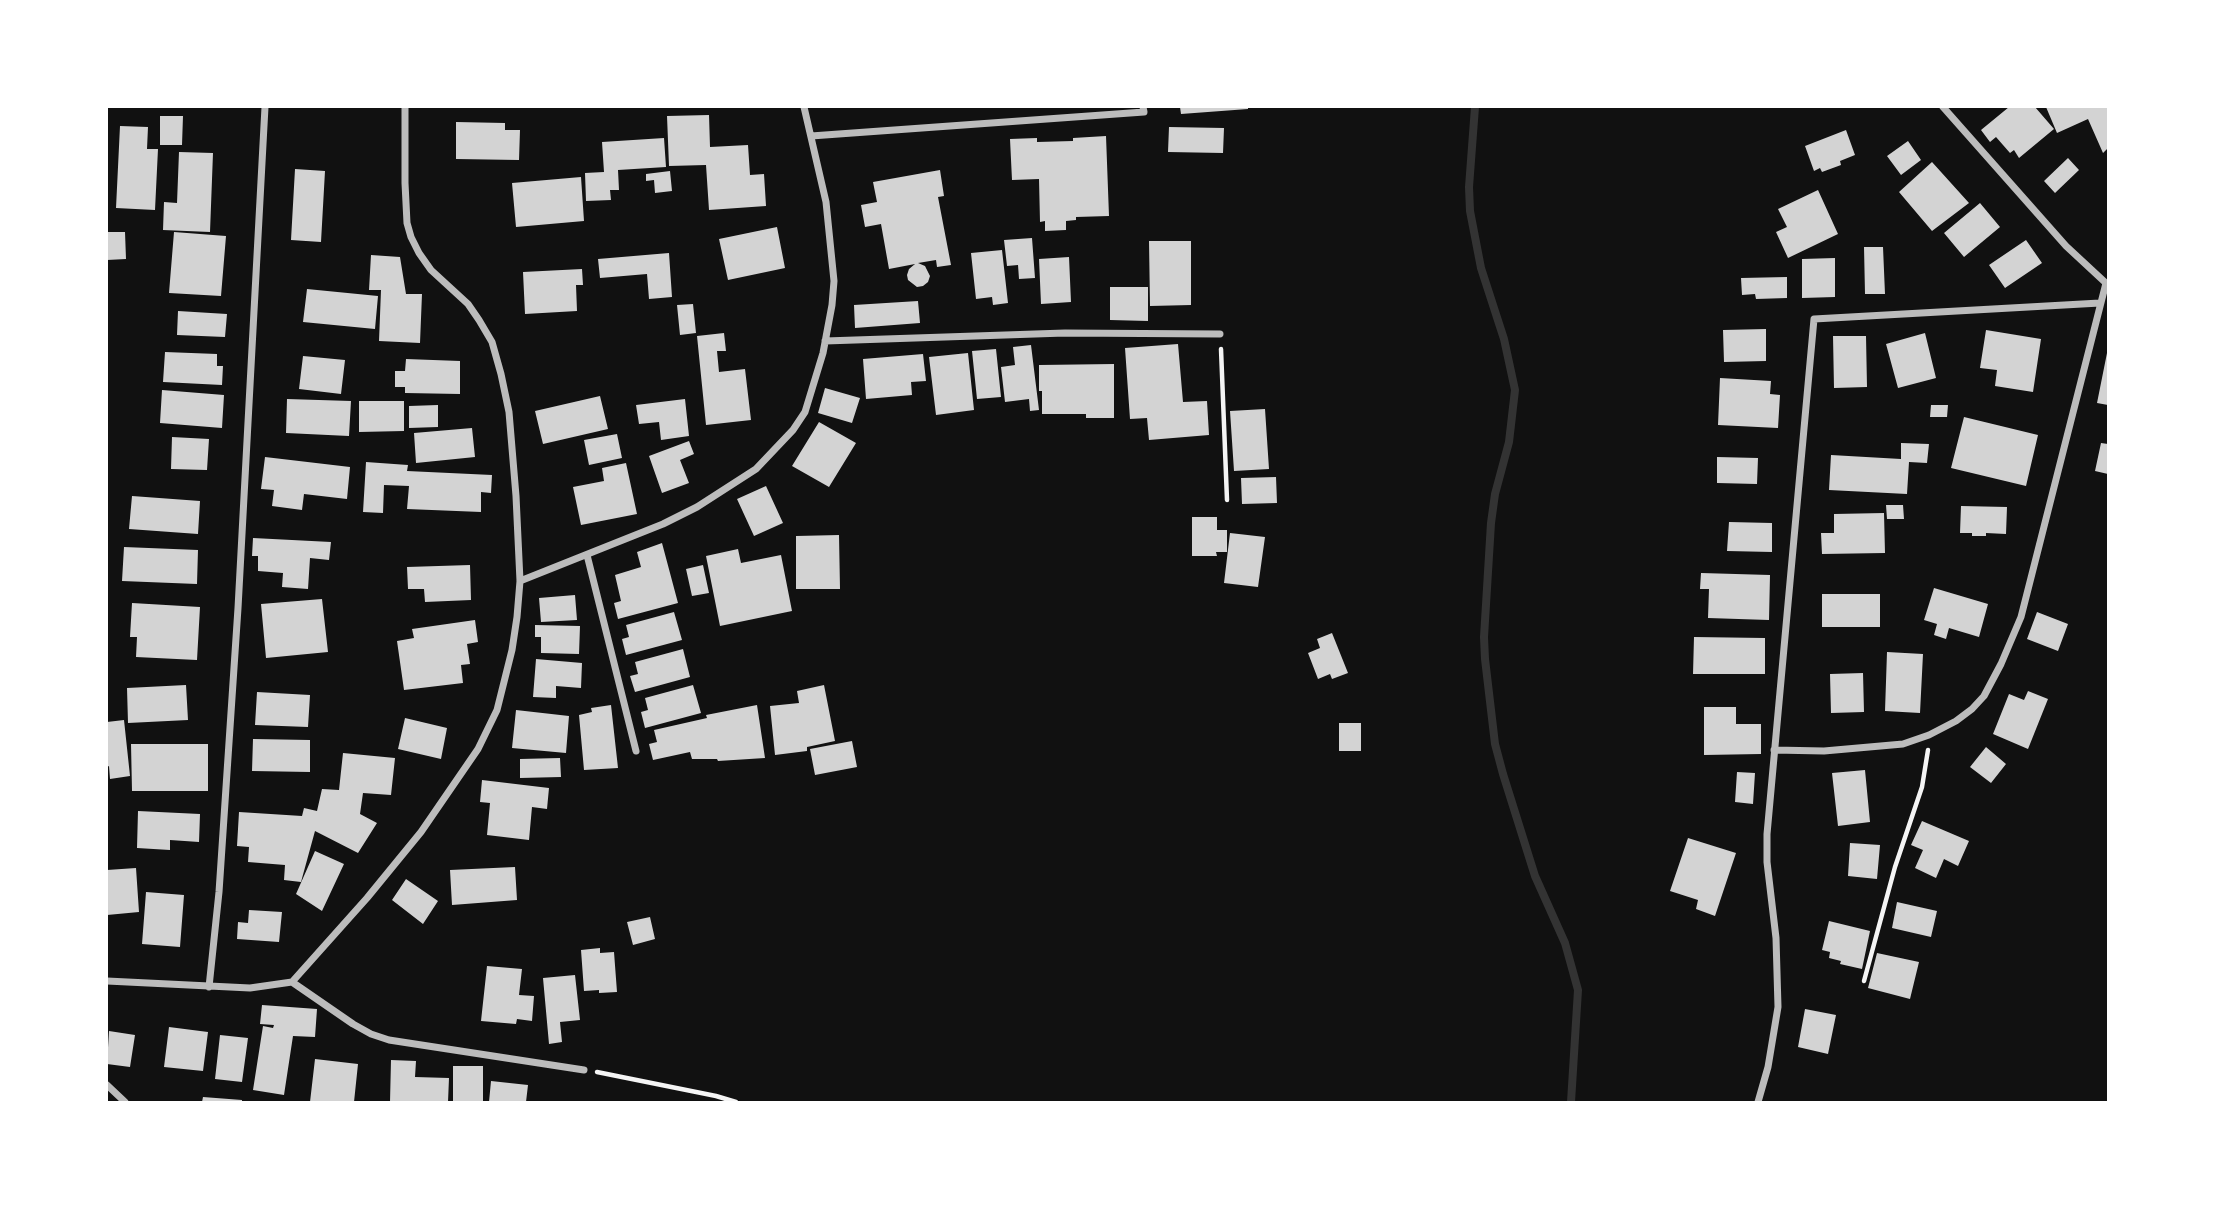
<!DOCTYPE html>
<html>
<head>
<meta charset="utf-8">
<style>
  body { margin:0 }
  #map { position:relative; width:2215px; height:1209px; overflow:hidden; background:#111; font-family:"Asap Condensed",sans-serif }
  canvas { display:block }
  .frame { position:absolute; inset:0; border:108px solid #fff; pointer-events:none }
</style>
</head>
<body>
<div id="map">
<canvas width="2215" height="1209"></canvas>
<div class="frame"></div>
</div>
<script>
const g = document.querySelector('canvas').getContext('2d');
g.lineJoin = 'round';
const toPath = rows => new Path2D(rows.map(r => 'M' + r).join(''));
function stroke(path, color, width, dash) { g.strokeStyle = color; g.lineWidth = width; g.lineCap = dash ? 'butt' : 'round'; g.setLineDash(dash || []); g.stroke(path); }
function fillPath(path, color) { g.fillStyle = color; g.fill(path, 'evenodd'); }
stroke(toPath([
  [1475,107,1469,187,1470,211,1481,268,1504,339,1515,390,1509,442,1495,494,1491,523,1484,637,1485,659,1495,744,1503,774,1535,876,1565,943,1578,990,1571,1102]
]), '#333', 8);
fillPath(toPath([
  [1180,107,1248,107,1248,109,1181,114],
  [2009,107,2035,107,2054,129,2019,158,2014,150,2010,153,1996,137,1990,142,1981,130],
  [2046,107,2108,107,2108,148,2103,153,2088,119,2057,133],
  [709,115,710,147,748,145,750,175,764,174,766,206,709,210,706,165,669,166,667,116],
  [160,116,183,116,182,145,160,145],
  [456,122,505,123,505,130,520,130,519,160,456,159],
  [120,126,148,127,147,149,158,149,155,210,116,208],
  [1169,127,1224,128,1223,153,1168,152],
  [1846,130,1855,155,1840,161,1841,165,1822,172,1820,168,1814,171,1805,146],
  [1106,136,1109,216,1076,217,1076,220,1066,221,1066,230,1045,231,1045,221,1040,222,1039,179,1012,180,1010,139,1037,138,1037,142,1073,141,1073,138],
  [664,138,666,167,618,170,619,190,610,190,611,200,586,201,585,173,604,172,602,142],
  [1908,141,1921,160,1901,175,1887,156],
  [179,152,213,153,210,232,163,230,164,202,177,203],
  [2068,158,2079,170,2055,193,2044,181],
  [1932,162,1969,203,1932,231,1899,192],
  [295,169,325,171,321,242,291,240],
  [940,170,944,196,938,197,951,265,937,267,936,260,918,263,925,266,930,276,928,282,923,286,917,287,908,280,907,275,909,269,915,264,889,269,881,224,865,227,861,205,877,202,873,182],
  [670,171,672,191,655,193,654,180,646,181,646,174],
  [581,177,584,221,516,227,512,183],
  [1818,190,1838,234,1788,258,1776,232,1787,227,1778,209],
  [1980,203,2000,227,1964,257,1944,233],
  [777,227,785,268,728,280,719,239],
  [107,232,125,232,126,259,107,260],
  [174,232,226,236,221,296,169,293],
  [1032,238,1035,278,1019,279,1018,265,1007,266,1004,240],
  [2026,240,2042,263,2005,288,1989,265],
  [1149,241,1191,241,1191,305,1150,306],
  [1864,247,1883,247,1885,294,1865,294],
  [1002,250,1008,303,993,305,992,297,976,299,971,253],
  [669,253,672,297,649,299,647,274,600,278,598,259],
  [371,255,400,257,406,294,422,294,420,343,379,341,381,290,369,290],
  [1069,257,1071,302,1041,304,1039,259],
  [1835,258,1835,297,1802,298,1802,259],
  [582,269,583,285,576,285,577,311,525,314,523,272],
  [1787,277,1787,298,1756,299,1755,294,1742,295,1741,278],
  [1110,287,1148,287,1148,321,1110,320],
  [307,289,378,296,375,329,303,322],
  [918,301,920,323,855,328,854,305],
  [693,304,696,333,680,335,677,305],
  [178,311,227,314,225,337,177,335],
  [1766,329,1766,361,1724,362,1723,330],
  [1986,330,2041,339,2033,392,1995,386,1997,370,1980,368],
  [724,333,726,351,717,351,719,372,745,369,751,420,706,425,697,336],
  [1925,333,1936,378,1898,388,1886,344],
  [1833,336,1866,336,1867,387,1834,388],
  [1178,344,1183,402,1207,401,1209,435,1149,440,1147,418,1130,419,1125,348],
  [1031,345,1039,410,1030,411,1029,399,1005,402,1001,367,1015,365,1013,347],
  [996,349,1001,397,977,399,972,351],
  [165,352,217,354,217,366,223,366,222,385,163,382],
  [968,353,974,410,936,415,929,357],
  [2107,353,2108,353,2108,405,2097,403],
  [923,354,926,381,911,382,912,395,866,399,863,359],
  [303,356,345,360,341,394,299,389],
  [406,359,460,361,460,394,405,393,405,387,395,387,395,371,405,371],
  [1114,364,1114,418,1086,418,1086,414,1042,414,1042,391,1039,391,1039,365],
  [1720,378,1771,381,1770,394,1780,395,1778,428,1718,425],
  [825,388,860,398,852,423,818,413],
  [162,390,224,395,222,428,160,423],
  [600,396,608,429,543,444,535,411],
  [287,399,351,401,349,436,286,433],
  [685,399,689,436,661,440,659,422,639,424,636,405],
  [359,401,404,401,404,431,359,432],
  [438,405,438,427,409,428,409,406],
  [1931,405,1948,405,1947,417,1930,417],
  [1265,409,1269,469,1234,471,1230,411],
  [1964,417,2038,435,2026,486,1951,468],
  [819,422,856,443,829,487,792,466],
  [472,428,475,457,416,463,414,433],
  [617,434,622,458,589,465,584,440],
  [172,437,209,439,207,470,171,469],
  [689,441,694,454,680,460,689,483,662,493,649,456],
  [1901,443,1929,444,1927,463,1909,462,1907,494,1829,490,1831,455,1901,459],
  [2101,443,2108,444,2108,474,2095,471],
  [265,457,350,467,347,499,304,494,302,510,272,506,274,490,261,489],
  [1717,457,1758,458,1757,484,1717,483],
  [366,462,408,465,407,471,492,475,491,493,481,492,481,512,407,509,409,486,384,485,383,513,363,512],
  [626,463,637,514,581,525,573,487,604,481,602,468],
  [1276,477,1277,503,1242,504,1241,478],
  [766,486,783,523,754,536,737,499],
  [132,496,200,501,198,534,129,529],
  [1886,505,1903,505,1904,519,1887,519],
  [1961,506,2007,507,2006,534,1986,533,1986,536,1972,536,1972,533,1960,533],
  [1884,513,1885,553,1822,554,1821,533,1834,533,1834,514],
  [1192,517,1217,517,1217,530,1227,530,1227,552,1216,552,1217,556,1192,556],
  [1729,522,1772,523,1772,552,1727,551],
  [1230,533,1265,537,1258,587,1224,583],
  [839,535,840,589,796,589,796,536],
  [253,538,331,542,329,560,310,558,308,589,282,587,283,573,258,571,258,556,252,556],
  [662,543,678,603,618,619,614,603,621,601,615,575,641,567,637,552],
  [124,547,198,550,197,584,122,581],
  [738,549,741,563,781,555,792,611,720,626,706,556],
  [470,565,471,600,425,602,424,589,408,589,407,567],
  [703,565,709,593,692,596,686,569],
  [1701,573,1770,575,1769,620,1708,618,1709,589,1700,589],
  [1934,588,1988,604,1979,637,1949,628,1946,639,1934,635,1937,624,1924,620],
  [1822,594,1880,594,1880,627,1822,627],
  [575,595,577,620,541,622,539,598],
  [322,599,328,652,266,658,261,604],
  [132,603,200,607,197,660,136,657,137,637,130,637],
  [674,612,682,640,626,655,622,639,629,637,626,625],
  [2037,612,2068,624,2058,651,2027,639],
  [475,620,478,642,467,644,470,664,461,665,463,683,404,690,397,641,414,638,412,629],
  [535,625,580,626,579,654,541,653,541,637,535,637],
  [1332,633,1348,673,1332,679,1330,674,1318,679,1308,653,1320,648,1317,639],
  [1694,637,1765,638,1765,674,1693,674],
  [683,649,690,677,635,692,630,676,638,674,635,662],
  [1887,652,1923,654,1920,713,1885,711],
  [536,659,582,663,581,688,556,686,556,698,533,697],
  [1863,673,1864,712,1831,713,1830,674],
  [186,685,188,720,128,723,127,688],
  [693,685,701,713,645,728,641,712,648,710,645,698],
  [824,685,835,741,807,747,807,751,775,755,770,706,799,703,797,691],
  [2028,691,2048,699,2028,749,1993,734,2009,694,2024,700],
  [257,692,310,695,308,727,255,725],
  [611,705,618,768,584,770,579,715,592,712,591,708],
  [757,705,765,758,718,761,717,759,692,759,690,752,653,760,649,744,657,742,654,730,707,718,706,715],
  [1704,707,1736,707,1736,724,1761,724,1761,754,1704,755],
  [516,710,569,716,566,753,512,748],
  [405,718,447,728,441,759,398,749],
  [124,720,130,776,110,779,109,766,107,767,107,722],
  [1339,723,1361,723,1361,751,1339,751],
  [253,739,310,740,310,772,252,771],
  [852,741,857,767,815,775,810,749],
  [131,744,208,744,208,791,132,791],
  [1986,747,2006,764,1991,783,1970,767],
  [343,753,395,758,391,795,363,793,360,814,377,823,358,853,315,831,301,882,284,880,285,865,248,862,249,847,237,846,239,812,302,816,304,808,317,811,322,789,339,790],
  [560,758,561,777,520,778,520,759],
  [1865,770,1870,822,1838,826,1832,773],
  [1737,772,1755,773,1753,804,1735,802],
  [482,780,549,788,547,809,532,807,529,840,487,835,490,803,480,802],
  [138,811,200,814,199,842,170,840,170,850,137,848],
  [1922,821,1969,841,1958,866,1944,859,1936,878,1915,868,1923,850,1911,845],
  [1688,838,1736,853,1715,916,1696,909,1698,900,1670,891],
  [1850,843,1880,845,1877,879,1848,876],
  [315,851,344,864,322,911,296,894],
  [515,867,517,900,452,905,450,870],
  [136,868,139,912,107,915,107,870],
  [406,879,438,901,423,924,392,900],
  [146,892,184,895,180,947,142,944],
  [1897,902,1937,911,1931,937,1892,928],
  [249,910,282,912,279,942,237,939,238,922,248,923],
  [650,917,655,939,633,945,627,922],
  [1829,921,1870,931,1862,969,1840,964,1841,961,1829,958,1830,952,1822,950],
  [600,948,600,953,614,952,617,992,599,993,599,990,584,991,581,950],
  [1877,953,1919,962,1910,999,1868,988],
  [487,966,522,969,519,995,534,996,532,1021,517,1019,516,1024,481,1021],
  [575,975,580,1020,560,1022,562,1042,549,1044,543,978],
  [262,1005,317,1009,315,1037,293,1036,284,1095,253,1090,263,1026,273,1028,274,1025,260,1024],
  [1805,1009,1836,1015,1828,1054,1798,1047],
  [169,1027,208,1032,203,1071,164,1067],
  [109,1031,135,1035,130,1067,107,1064],
  [220,1035,248,1038,242,1082,215,1079],
  [315,1059,358,1064,354,1102,310,1102],
  [391,1060,416,1061,415,1077,449,1078,448,1102,390,1102],
  [453,1066,483,1066,483,1102,453,1102],
  [491,1081,528,1085,526,1102,489,1102],
  [203,1097,242,1100,242,1102,202,1102]
]), '#d3d3d3');
stroke(toPath([
  [1221,349,1227,500],
  [1864,981,1895,867,1922,787,1928,750],
  [597,1072,716,1096,736,1102]
]), '#f5f5f5', 4.5);
stroke(toPath([
  [1943,107,2066,246,2108,285],
  [811,136,1144,112,1143,107],
  [825,341,1065,333,1220,334],
  [587,555,636,751],
  [520,581,663,524,697,507,756,469,793,430,805,412,823,353,832,305,834,281,826,202,804,107],
  [1774,750,1824,751,1903,744,1929,735,1956,721,1972,709,1984,696,2001,664,2021,617,2106,283],
  [107,981,250,988,292,982,353,1024,371,1034,389,1040,584,1070],
  [292,982,367,898,421,832,478,749,497,710,512,650,517,617,520,581,516,496,509,412,501,374,492,342,479,320,468,304,431,270,419,253,411,237,407,223,405,183,405,107],
  [209,987,219,892,238,608,265,107],
  [107,1085,125,1102],
  [1758,1102,1768,1067,1778,1007,1776,938,1767,862,1767,834,1814,319,2100,303]
]), '#bcbcbc', 7);
</script>
</body>
</html>
